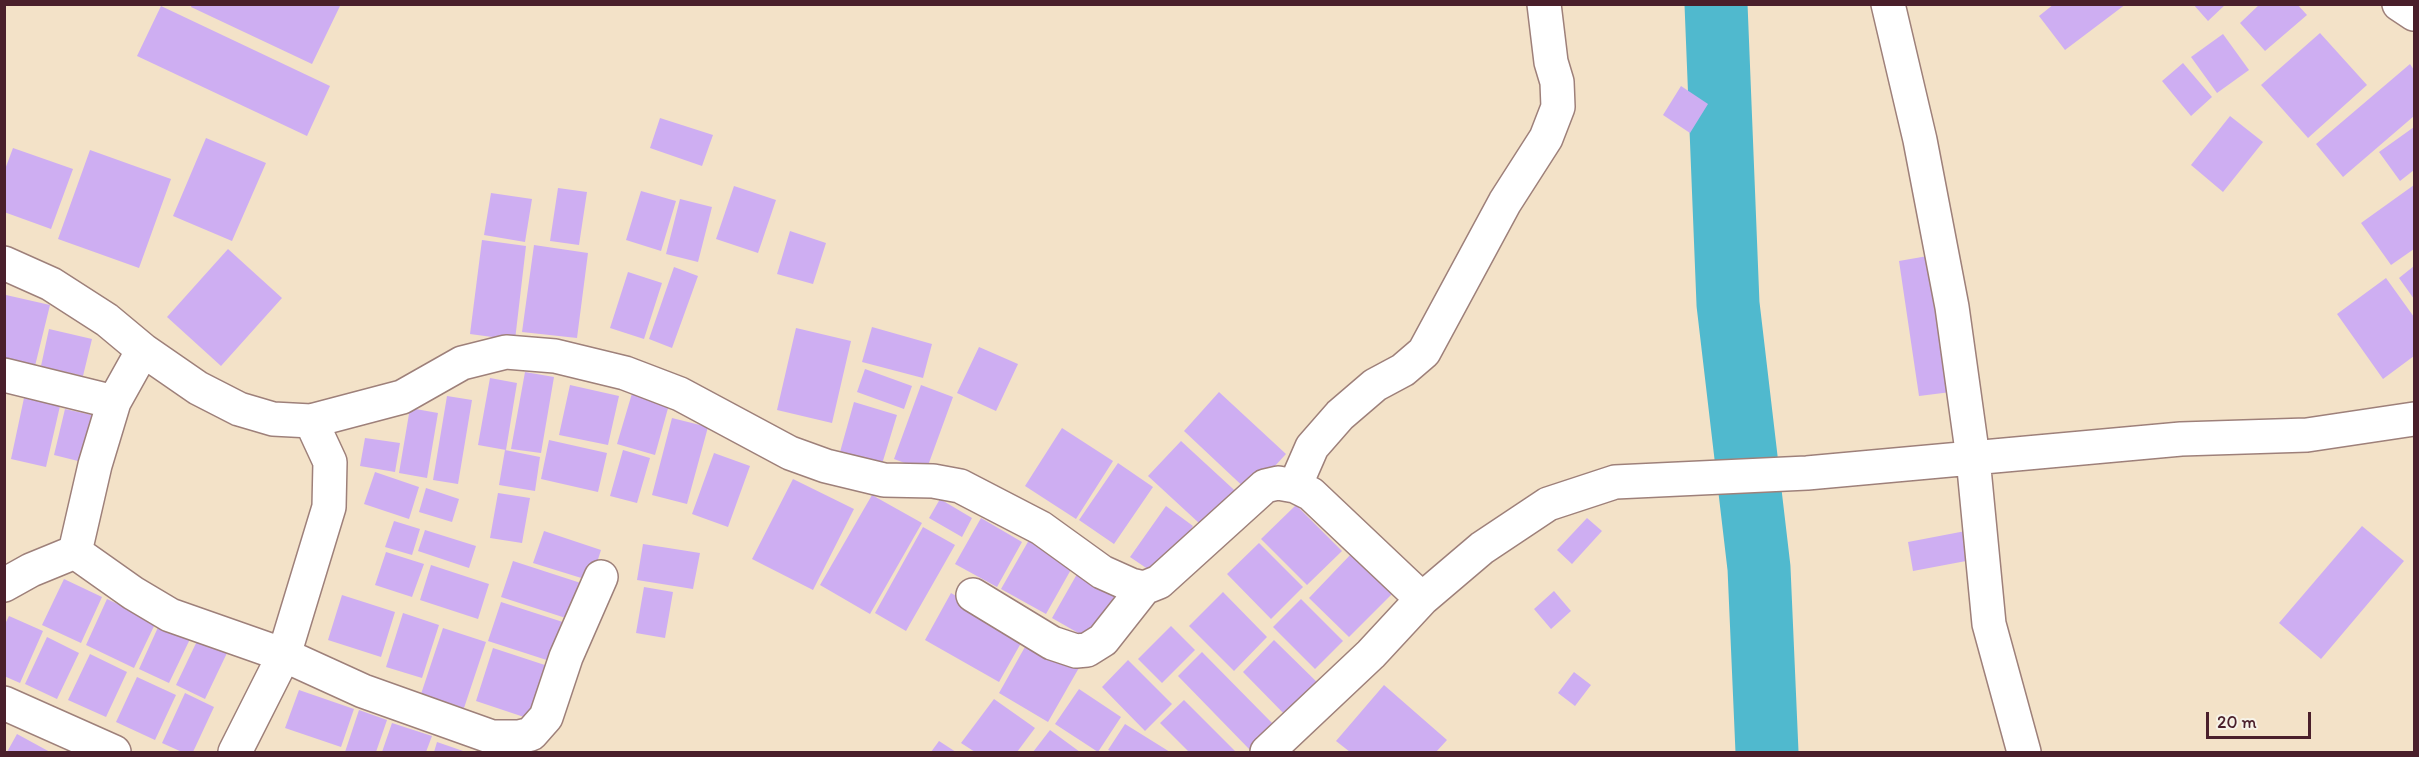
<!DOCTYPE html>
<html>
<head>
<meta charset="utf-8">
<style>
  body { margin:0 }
  #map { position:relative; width:2419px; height:757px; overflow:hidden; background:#f3e2c8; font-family:Itim,sans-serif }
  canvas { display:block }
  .frame { position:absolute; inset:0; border:6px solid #4a1f2b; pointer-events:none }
  .scale { position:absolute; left:2206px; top:712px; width:105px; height:27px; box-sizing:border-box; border:3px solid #4a1f2b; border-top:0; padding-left:8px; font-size:18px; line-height:21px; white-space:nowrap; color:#4a1f2b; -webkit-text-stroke:4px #f7f3e8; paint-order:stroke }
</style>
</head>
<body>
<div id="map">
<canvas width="2419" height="757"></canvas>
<div class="frame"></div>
<div class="scale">20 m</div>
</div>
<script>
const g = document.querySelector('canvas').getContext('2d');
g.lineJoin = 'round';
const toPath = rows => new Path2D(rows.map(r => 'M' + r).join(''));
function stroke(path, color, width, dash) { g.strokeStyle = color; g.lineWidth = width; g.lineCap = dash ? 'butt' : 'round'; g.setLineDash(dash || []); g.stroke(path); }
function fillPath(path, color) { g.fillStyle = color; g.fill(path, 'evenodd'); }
stroke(toPath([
  [1716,4,1728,304,1759,568,1767,752]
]), '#50b9ce', 63);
fillPath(toPath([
  [192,4,337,4,340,6,312,64,191,7],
  [2054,4,2126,4,2065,50,2039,16],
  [2193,4,2226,4,2208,21],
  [2260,4,2297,4,2307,15,2265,51,2240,23],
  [161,6,330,86,307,136,137,56],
  [2320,33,2367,85,2308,138,2261,85],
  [2223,34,2249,70,2217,93,2191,57],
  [2183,63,2212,97,2191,116,2162,81],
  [2410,64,2414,70,2414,116,2343,177,2316,144],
  [1681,86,1708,104,1690,133,1663,115],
  [2230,116,2263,142,2223,192,2191,165],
  [660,118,713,135,702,166,650,148],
  [2414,127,2414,170,2400,181,2379,152],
  [206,138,266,163,232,241,173,216],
  [13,148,73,169,51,229,4,212,4,172],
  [90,150,171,179,139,268,58,239],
  [2414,185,2414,249,2391,265,2361,223],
  [734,186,776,200,758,253,716,239],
  [558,188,587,192,579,245,550,241],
  [641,191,676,201,661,251,626,240],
  [491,193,532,199,525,242,484,235],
  [680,199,712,207,698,262,666,254],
  [790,231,826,243,813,284,777,274],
  [482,240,526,246,515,340,470,334],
  [534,245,588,253,577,338,522,332],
  [228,249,282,298,221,366,167,317],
  [1939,254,1959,391,1919,396,1899,261],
  [2414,266,2414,299,2399,278],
  [674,267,698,276,672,348,649,339],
  [628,272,662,283,644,339,610,328],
  [2386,278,2414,317,2414,356,2383,379,2337,314],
  [6,295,50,305,34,370,4,363],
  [872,327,932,344,923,378,862,362],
  [796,328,851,341,832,423,777,410],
  [49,329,92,339,83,376,41,366],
  [979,347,1018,364,996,411,957,393],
  [865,369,912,386,904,409,857,392],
  [525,372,554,377,541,453,511,449],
  [490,378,517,383,506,450,478,445],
  [570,385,619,396,608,445,559,435],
  [921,385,953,397,926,471,894,459],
  [633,390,670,401,655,455,617,444],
  [1219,392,1286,454,1250,493,1184,431],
  [447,396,472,400,458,484,433,480],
  [24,398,60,406,46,467,11,459],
  [854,402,897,415,882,464,840,452],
  [410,408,438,413,427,478,399,473],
  [65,409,101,417,90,464,54,455],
  [672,418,708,427,687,504,652,495],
  [1062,428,1113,461,1076,519,1025,486],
  [365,438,400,443,395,472,360,466],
  [549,440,607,453,598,492,541,479],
  [1181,441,1244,499,1212,535,1148,476],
  [505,450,540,457,535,491,499,485],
  [623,450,650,458,637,503,610,496],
  [714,453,750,466,728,527,692,514],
  [1118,463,1153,487,1114,544,1079,520],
  [375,472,419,487,409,519,364,504],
  [793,479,854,509,813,590,752,559],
  [426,488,459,499,452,522,419,512],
  [498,493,530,498,522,543,490,538],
  [872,495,922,523,870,614,820,585],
  [940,499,972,518,962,537,929,518],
  [1296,505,1342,551,1307,585,1261,539],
  [1166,506,1193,526,1158,576,1130,557],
  [981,518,1022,542,997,587,955,564],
  [1587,518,1602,531,1572,564,1557,550],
  [394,521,420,529,412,555,385,547],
  [2362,526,2404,561,2321,659,2279,623],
  [923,527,955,545,906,631,875,613],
  [1976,529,1982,558,1913,571,1908,542],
  [425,530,476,546,469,568,418,551],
  [544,531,601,550,591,581,533,563],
  [1029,540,1073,566,1046,614,1001,589],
  [1259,543,1303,587,1271,619,1227,574],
  [643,544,700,553,693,589,637,580],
  [386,552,424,564,412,597,375,585],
  [1353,552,1394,592,1349,637,1309,598],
  [513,561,590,586,578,622,501,597],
  [431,565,489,584,478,619,420,600],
  [1081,567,1123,591,1094,642,1052,618],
  [64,579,102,597,81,643,42,625],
  [644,587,673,592,665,638,636,633],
  [1554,591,1571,611,1551,629,1534,609],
  [1223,592,1267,637,1234,671,1189,626],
  [951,593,1025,636,999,682,925,640],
  [342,595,395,612,381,657,328,640],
  [107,599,156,622,134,668,86,645],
  [1301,599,1343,641,1315,669,1273,627],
  [501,602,572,625,559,664,488,641],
  [403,613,439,625,422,678,386,667],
  [9,616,43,631,20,683,4,676,4,626],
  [160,623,191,637,169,683,139,669],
  [1171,626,1195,650,1162,683,1138,659],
  [443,628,486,642,464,708,421,694],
  [47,637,79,653,57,699,25,684],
  [1030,638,1080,666,1048,722,999,693],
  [198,639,227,653,205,699,176,685],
  [1274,640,1325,690,1292,722,1243,672],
  [493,648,557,669,539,722,476,701],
  [1202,652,1274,725,1250,750,1178,676],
  [90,654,127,672,106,717,68,700],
  [1128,660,1172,704,1145,731,1102,687],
  [1574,672,1591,685,1575,706,1558,693],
  [137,677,176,695,155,740,116,722],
  [1384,685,1447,740,1436,752,1350,752,1336,741],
  [1079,689,1121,717,1098,752,1055,724],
  [299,690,354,709,341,747,285,728],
  [185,693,214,707,193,752,182,752,162,743],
  [994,699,1035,728,1017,752,975,752,961,743],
  [1184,700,1236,752,1189,752,1160,723],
  [359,710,387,720,376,752,345,752],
  [392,723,432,736,426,752,382,752],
  [1125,724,1170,752,1113,752,1108,750],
  [1050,730,1080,752,1033,752],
  [17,734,50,752,7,752],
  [939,741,956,752,931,752],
  [437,742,466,752,434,752]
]), '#ceaef2');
const street = toPath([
  [1888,4,1920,140,1952,307,1973,458,1989,624,2024,752],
  [2399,4,2414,14],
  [4,263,51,284,107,320,143,350],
  [4,375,114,402],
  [1295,486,1312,447,1340,415,1375,385,1403,370,1424,352,1505,202,1546,138,1558,107,1557,82,1551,62,1544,4],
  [75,552,95,465,114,402,143,350,198,388,239,409,273,419,311,421,402,397,462,363,506,352,555,356,625,373,680,394,790,453,826,466,884,480,933,481,960,486,1041,528,1102,572,1131,585,1144,588,1159,582,1265,486,1278,483,1295,486,1311,494,1422,599],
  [4,585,31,570,75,552,133,593,170,615,284,655,363,691,492,737,519,737,531,734,546,717,566,657,601,577],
  [973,595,1052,643,1076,651,1087,650,1103,640,1144,588],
  [4,703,114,752],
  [235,752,284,655,329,507,330,462,311,421],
  [1267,752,1371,654,1422,599,1482,548,1548,504,1615,482,1807,473,2181,439,2307,435,2414,419]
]);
stroke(street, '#9e807a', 36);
stroke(street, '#fff', 33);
</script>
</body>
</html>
